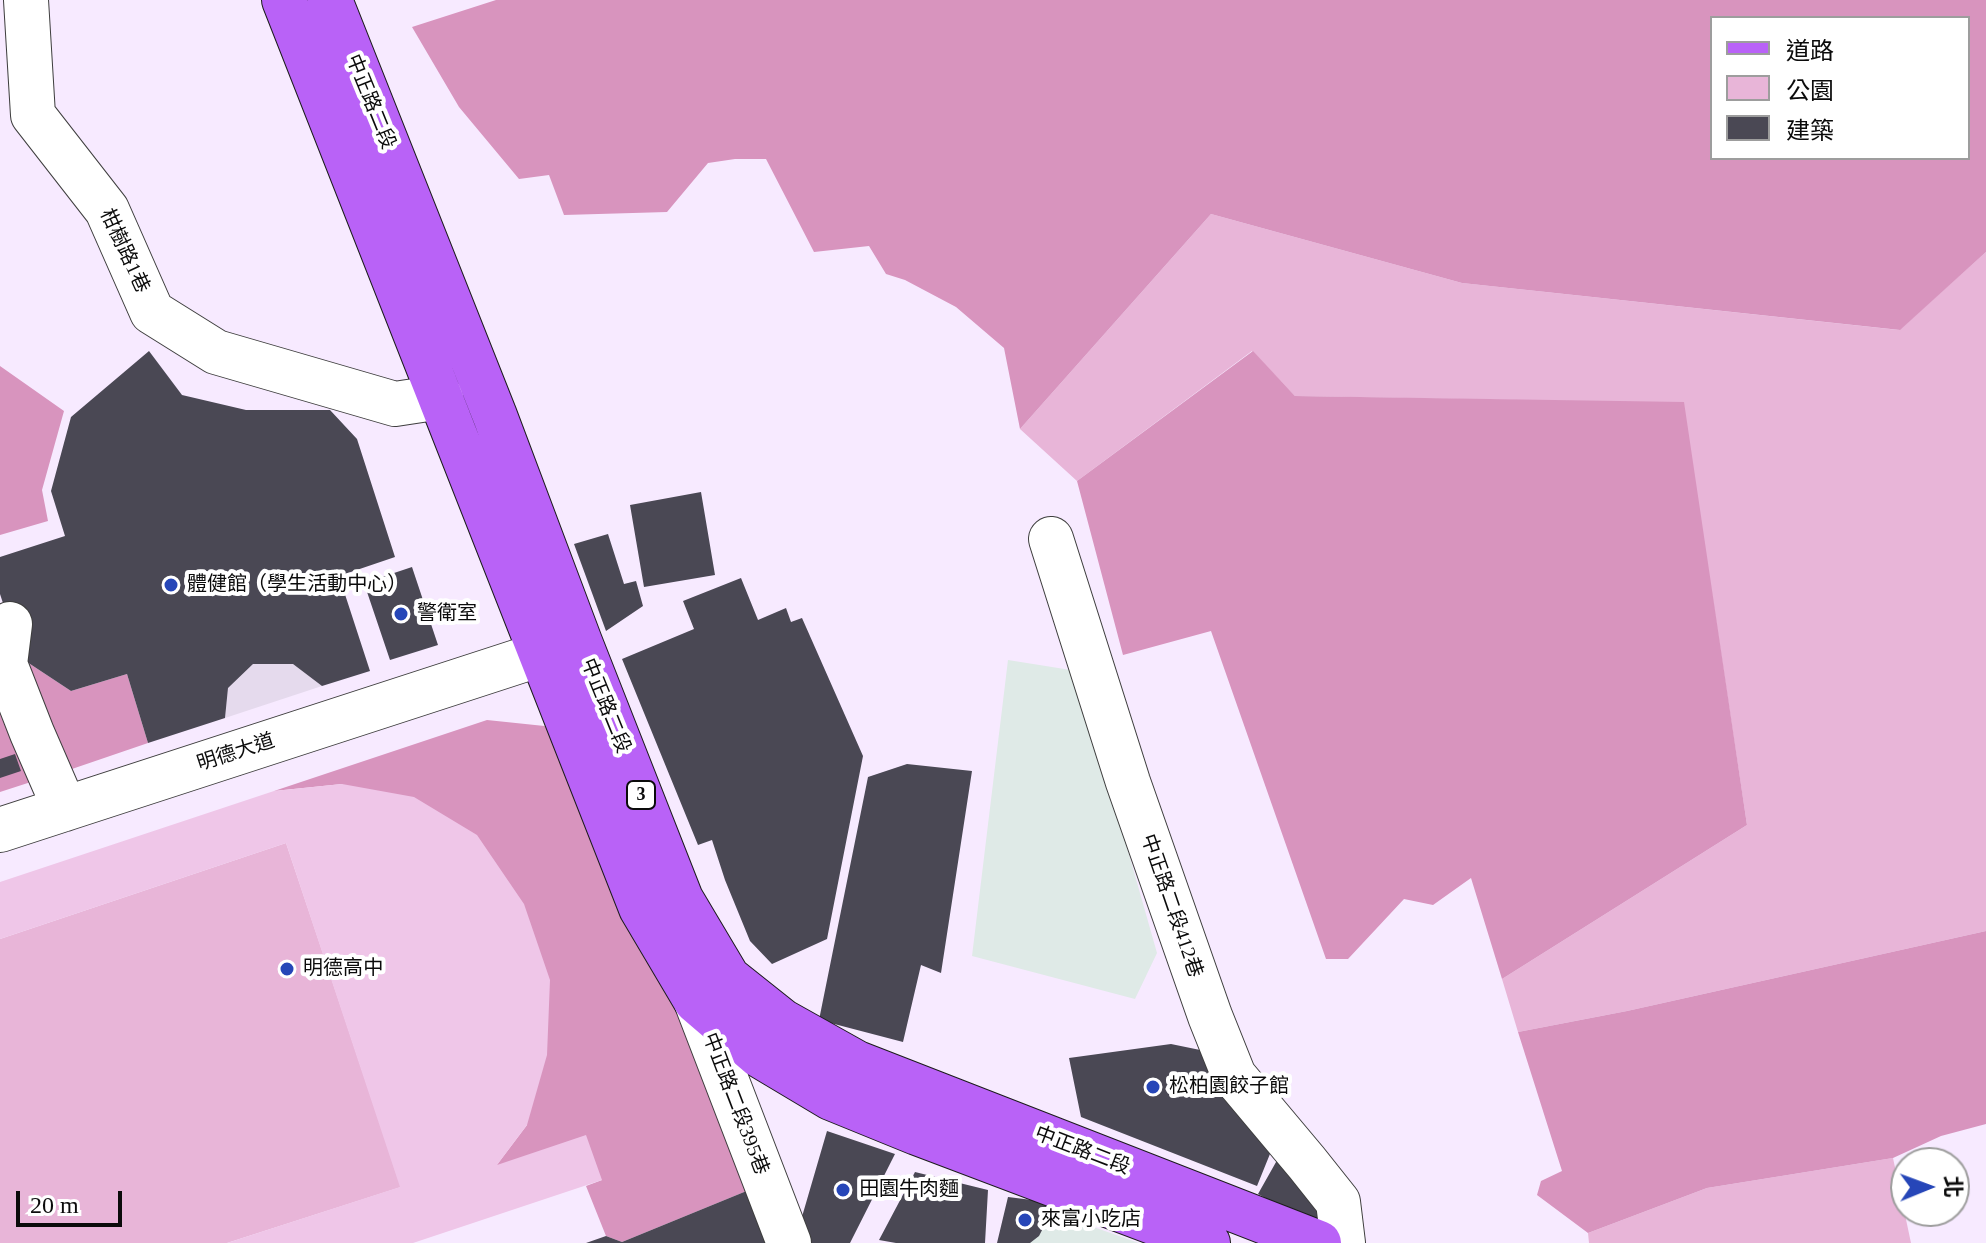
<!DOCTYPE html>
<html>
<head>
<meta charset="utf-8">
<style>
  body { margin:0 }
  #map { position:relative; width:1986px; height:1243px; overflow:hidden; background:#f7eaff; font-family:"Times New Roman","Noto Sans TC",serif }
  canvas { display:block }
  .legend { position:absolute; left:1710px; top:16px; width:260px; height:144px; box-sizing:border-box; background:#fff; border:2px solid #9d9d9d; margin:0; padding:10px 14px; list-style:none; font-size:24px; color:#0b0b0b }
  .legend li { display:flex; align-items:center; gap:16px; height:40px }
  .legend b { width:40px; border:2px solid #9d9d9d }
  .north { position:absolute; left:1890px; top:1147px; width:80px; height:80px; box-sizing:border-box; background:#fff; border:2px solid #9d9d9d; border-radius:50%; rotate:89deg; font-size:22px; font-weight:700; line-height:32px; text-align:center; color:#0b0b0b }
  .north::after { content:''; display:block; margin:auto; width:28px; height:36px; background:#2646b8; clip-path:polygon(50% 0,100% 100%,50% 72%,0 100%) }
  .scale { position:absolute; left:16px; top:1191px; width:106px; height:36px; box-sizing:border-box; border:4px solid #0b0b0b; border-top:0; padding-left:10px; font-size:24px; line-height:28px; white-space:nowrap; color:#0b0b0b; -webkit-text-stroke:6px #fff; paint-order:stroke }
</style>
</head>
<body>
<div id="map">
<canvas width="1986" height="1243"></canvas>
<ul class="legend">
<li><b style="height:10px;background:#b962f7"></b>道路</li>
<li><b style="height:22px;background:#e8b5d8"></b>公園</li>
<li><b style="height:22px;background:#4a4854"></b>建築</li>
</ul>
<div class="north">北</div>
<div class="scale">20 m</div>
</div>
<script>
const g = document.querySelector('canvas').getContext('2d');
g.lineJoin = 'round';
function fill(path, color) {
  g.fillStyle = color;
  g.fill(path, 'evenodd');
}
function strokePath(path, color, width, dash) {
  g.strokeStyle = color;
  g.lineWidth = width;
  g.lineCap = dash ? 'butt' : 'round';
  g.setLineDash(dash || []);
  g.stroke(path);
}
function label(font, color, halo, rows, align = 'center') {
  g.font = font + ' "Times New Roman","Noto Sans TC",serif';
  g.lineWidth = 8;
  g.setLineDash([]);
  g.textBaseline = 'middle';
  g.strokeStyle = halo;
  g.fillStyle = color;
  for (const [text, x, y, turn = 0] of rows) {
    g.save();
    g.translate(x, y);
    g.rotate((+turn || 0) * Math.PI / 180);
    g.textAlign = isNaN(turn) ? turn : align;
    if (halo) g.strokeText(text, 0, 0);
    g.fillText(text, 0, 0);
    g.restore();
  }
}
const industrial = new Path2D(`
  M1008,660L1077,671L1157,953L1135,999L972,956Z
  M1008,1197L1139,1243H1001Z`);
const green = new Path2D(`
  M1211,214L1462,283L1899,330L1986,252V931L1627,1011L1518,1032L1502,979L1747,825L1683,403L1295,396L1252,351L1077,481L1020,429Z
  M286,843L401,1187L227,1243H0V939Z
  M1893,1158L1911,1243H1589L1588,1233L1707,1188Z`);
const forest = new Path2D(`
  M496,0H1986V252L1900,330L1462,283L1211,214L1020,429L1004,348L956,307L905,280L886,274L869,246L814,252L766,159H735L708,163L667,212L564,215L549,175L519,179L459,107L412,27ZM1712,18H1968V158H1712Z
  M1253,351L1295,396L1684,402L1747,825L1502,979L1471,878L1433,905L1404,899L1348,959H1326L1211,631L1123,655L1077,481Z
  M0,366L64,411L42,490L48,521L0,535Z
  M21,658L71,691L127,674L148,743L69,770Z
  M0,694L34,781L0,792Z
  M487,720L554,727L680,1011L749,1190L622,1242L606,1236L586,1186L602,1180L496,1166L527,1125L342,784L274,791Z
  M1986,931V1124L1941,1136L1893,1158L1707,1188L1588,1233L1537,1195L1541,1181L1562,1171L1518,1032L1627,1011Z`);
const pitch = new Path2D(`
  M342,784L414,797L477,835L524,904L550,980L547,1055L527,1125L497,1165L586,1135L602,1180L413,1243H227L400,1187L286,843L0,939V882L274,791Z`);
const plaza = new Path2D(`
  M253,664H293L322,686L225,718L228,688Z`);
const building = new Path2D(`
  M149,351L182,395L246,410H330L357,439L395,557L339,576L370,671L322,686L293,664H253L228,688L225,718L148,743L127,674L71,691L21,658L0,594V557L65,536L51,491L71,417Z
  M701,492L715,575L644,587L630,505Z
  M608,534L624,584L636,581L643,606L606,631L574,544Z
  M412,567L438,645L390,660L364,583Z
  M741,578L758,620L786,608L791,622L802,618L863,756L827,939L772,964L750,941L725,880L712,840L698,845L622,659L694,629L683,601Z
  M15,754L21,771L0,778V759Z
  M907,764L972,771L941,973L921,965L903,1042L819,1020L868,777Z
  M1171,1044L1205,1051L1274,1144L1257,1186L1081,1117L1069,1058Z
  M827,1131L895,1154L850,1243H806L799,1227Z
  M1280,1155L1326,1207L1316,1225L1258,1194Z
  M915,1172L988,1190L985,1243H896L879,1240Z
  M749,1190L770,1243H586L606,1236L622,1242Z
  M1008,1197L1056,1203L1039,1236L1030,1243H997Z`);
const minor = new Path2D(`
  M26,0L33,115L107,210L152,312L216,352L395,404L441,397
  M1051,539L1128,782L1210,1016L1234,1076L1307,1163L1338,1202L1343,1243
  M10,624L5,664L32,733L65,809
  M0,830L578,642
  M706,994L696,1001L789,1243`);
const major = new Path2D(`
  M284,0L641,908L696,1001L759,1055L831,1098L917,1133L1208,1243
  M330,0L495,416L580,642L681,899L728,978L782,1021L857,1063L1319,1243`);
const markers = [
  [171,585,8,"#2646b8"],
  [401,614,8,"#2646b8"],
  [287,969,8,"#2646b8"],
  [1153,1087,8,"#2646b8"],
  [843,1190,8,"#2646b8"],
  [1025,1220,8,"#2646b8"]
];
const shields = [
  [641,795,28]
];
const shieldNames = [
  ["3",641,795]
];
const streetNames = [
  ["中正路二段",370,102,68],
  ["柑樹路1巷",124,251,65],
  ["中正路二段",605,706,68],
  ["明德大道",236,753,-18],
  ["中正路二段412巷",1171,906,71],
  ["中正路二段395巷",735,1104,69],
  ["中正路二段",1082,1151,21]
];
const poiNames = [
  ["體健館（學生活動中心）",187,585],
  ["警衛室",417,614],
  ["明德高中",303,969],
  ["松柏園餃子館",1169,1087],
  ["田園牛肉麵",859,1190],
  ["來富小吃店",1041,1220]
];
fill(industrial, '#dfeae7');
fill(green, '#e8b5d8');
fill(forest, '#d894be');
fill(pitch, '#efc6e8');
fill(plaza, '#e5daed');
fill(building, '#4a4854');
strokePath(minor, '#3e3e3e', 46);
strokePath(major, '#1c1c1c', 46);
strokePath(minor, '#fff', 44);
strokePath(major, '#b962f7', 44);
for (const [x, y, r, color] of markers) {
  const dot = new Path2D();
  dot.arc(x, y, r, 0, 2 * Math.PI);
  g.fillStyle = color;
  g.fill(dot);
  strokePath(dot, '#fff', 3);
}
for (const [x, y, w] of shields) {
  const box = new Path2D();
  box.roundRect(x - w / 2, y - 14, w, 28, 6);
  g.fillStyle = '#fff';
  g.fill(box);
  strokePath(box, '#0b0b0b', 2);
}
label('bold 18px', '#0b0b0b', null, shieldNames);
label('20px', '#0b0b0b', '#fff', streetNames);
label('20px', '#0b0b0b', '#fff', poiNames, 'left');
</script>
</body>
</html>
